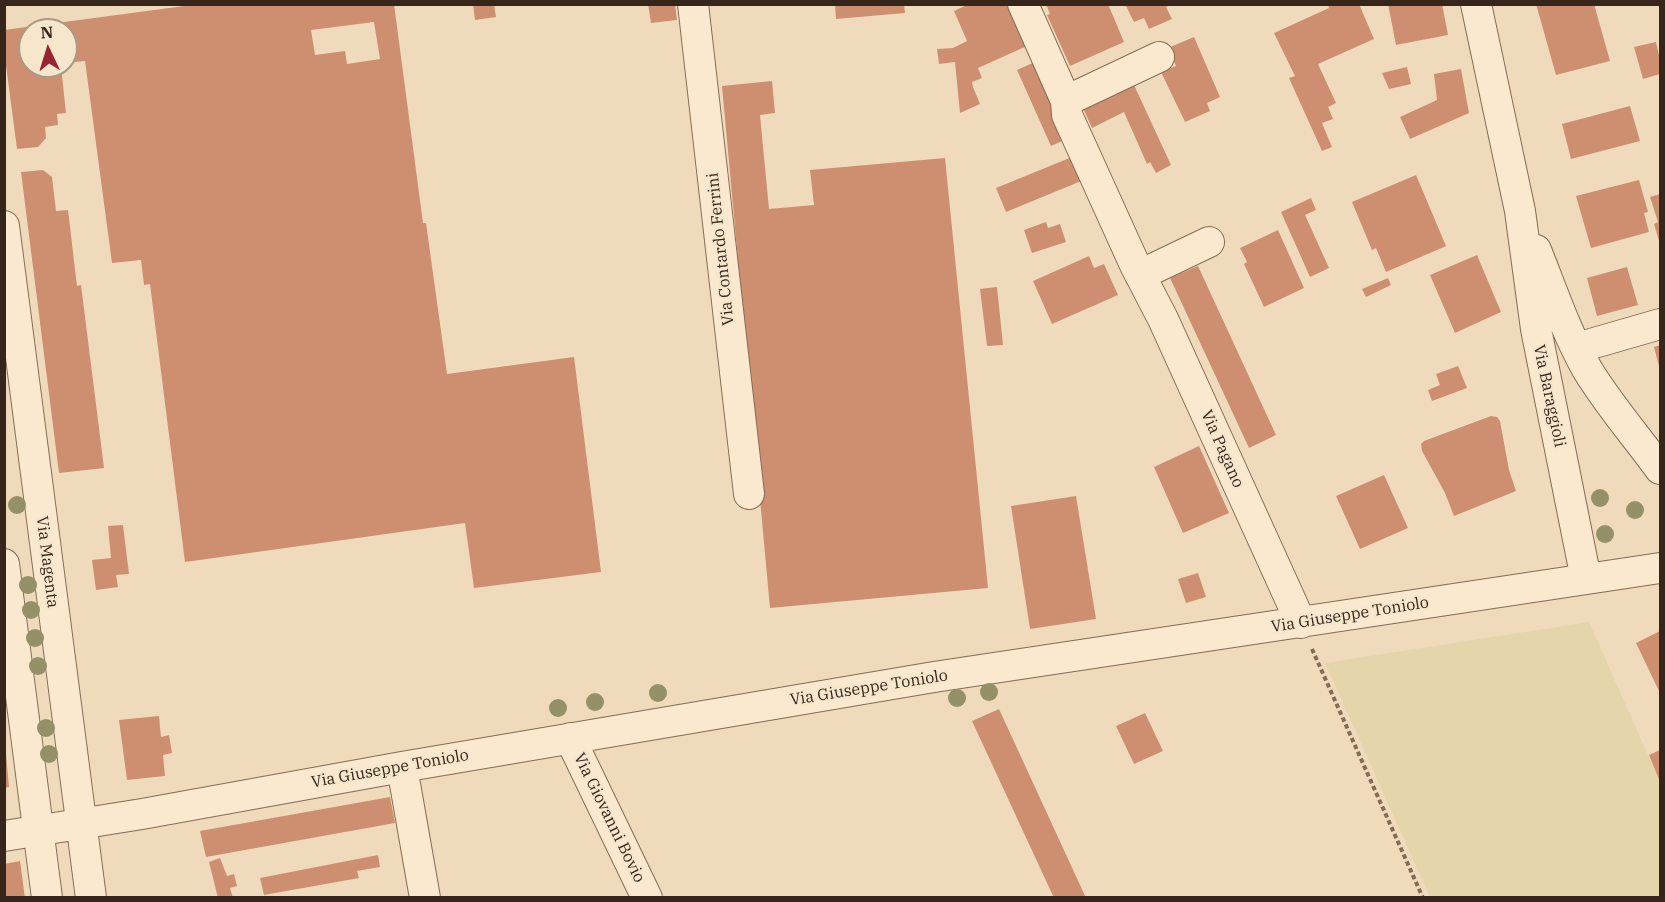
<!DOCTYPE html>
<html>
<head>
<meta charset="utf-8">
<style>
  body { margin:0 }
  #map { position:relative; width:1665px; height:902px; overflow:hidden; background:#efdbbc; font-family:"IBM Plex Serif",serif }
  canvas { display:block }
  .frame { position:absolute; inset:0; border:6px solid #35251b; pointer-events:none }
  .north { position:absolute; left:18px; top:18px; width:60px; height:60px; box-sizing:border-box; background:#f6e6cc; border:2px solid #a99985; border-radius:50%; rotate:356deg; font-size:16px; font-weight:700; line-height:24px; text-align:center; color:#35251b }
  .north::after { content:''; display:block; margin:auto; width:21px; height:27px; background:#972430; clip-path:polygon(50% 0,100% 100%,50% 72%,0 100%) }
</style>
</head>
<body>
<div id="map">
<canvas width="1665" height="902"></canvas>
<div class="frame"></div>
<div class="north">N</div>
</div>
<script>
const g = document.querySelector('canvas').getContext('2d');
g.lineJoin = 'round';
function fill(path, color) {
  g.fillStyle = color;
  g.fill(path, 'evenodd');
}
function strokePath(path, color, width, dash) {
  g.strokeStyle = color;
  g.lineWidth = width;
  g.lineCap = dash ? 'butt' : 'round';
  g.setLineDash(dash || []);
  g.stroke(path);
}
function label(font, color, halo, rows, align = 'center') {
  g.font = font + ' "IBM Plex Serif",serif';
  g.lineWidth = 4.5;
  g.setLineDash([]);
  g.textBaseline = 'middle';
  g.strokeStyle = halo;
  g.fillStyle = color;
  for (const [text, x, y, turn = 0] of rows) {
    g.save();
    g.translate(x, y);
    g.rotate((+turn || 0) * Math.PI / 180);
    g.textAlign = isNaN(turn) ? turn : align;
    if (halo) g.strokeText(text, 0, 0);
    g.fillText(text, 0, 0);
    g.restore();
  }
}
const farmland = new Path2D(`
  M1589,622L1660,782V897H1430L1325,663Z`);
const building = new Path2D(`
  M199,4H394L423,223H426L447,374L574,357L601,572L474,588L465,523L185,562L150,284L144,285L141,260L112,263L85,61L66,63V30H30V66H61L66,113L57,114L58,125L45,127L46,138L38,147L17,149L4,50V30ZM374,22L380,59L347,64L345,51L315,55L311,30Z
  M473,4H494L496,17L475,20Z
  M648,4H675L677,20L651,23Z
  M835,4H904L905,13L836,19Z
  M969,4H1008L1027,46L978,68L982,78L972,82L973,87L980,104L960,113L955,62L939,64L937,49L953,48L967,41L954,11Z
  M1046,4H1108L1124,42L1070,66L1047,15L1050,14Z
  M1125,4H1173L1166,7L1172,19L1149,29L1144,18L1134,22Z
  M1328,4H1359L1374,39L1318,64L1336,103L1328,107L1333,119L1322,123L1332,147L1322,151L1289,78L1295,76L1274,33L1329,8Z
  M1388,4H1442L1448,35L1396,45Z
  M1536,4H1594L1610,61L1556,75Z
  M1194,37L1220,97L1207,103L1210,111L1185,122L1161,72L1176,66L1168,48Z
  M1656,42L1660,60V74L1643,79L1634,47Z
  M1035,62L1069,138L1051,146L1017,70Z
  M1407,67L1411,84L1389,89L1382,73Z
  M1461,69L1469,113L1410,139L1400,117L1437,100L1434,74Z
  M772,81L775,113L760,115L769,209L814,205L810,170L945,158L988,588L770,608L722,86Z
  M1134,85L1171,165L1156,173L1150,162L1147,164L1124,112L1092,128L1083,108Z
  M1630,106L1640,141L1571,159L1562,124Z
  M1077,155L1086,179L1006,212L996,188Z
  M43,170L52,177L56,211L68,210L77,286L81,285L104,468L59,473L21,172Z
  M1416,175L1446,246L1386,272L1376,248L1372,250L1352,202Z
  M1639,180L1648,212L1644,213L1649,232L1591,248L1576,196Z
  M1660,194V244L1654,224L1658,222L1650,197Z
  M1311,198L1316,210L1305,215L1329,268L1310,277L1281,212Z
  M1046,222L1048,228L1060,224L1066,242L1032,253L1024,230Z
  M1278,230L1304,288L1264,307L1244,264L1247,262L1240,248Z
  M1477,255L1501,312L1455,333L1430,275Z
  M1089,256L1094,268L1104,264L1118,295L1052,324L1033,281Z
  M1198,266L1276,435L1249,448L1170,278Z
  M1627,267L1638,305L1597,316L1587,278Z
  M1388,278L1391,285L1366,297L1362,289Z
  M997,287L1003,345L987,346L980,289Z
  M1660,345V370L1654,347Z
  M1458,366L1467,388L1432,401L1428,390L1440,385L1436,374Z
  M1491,416L1497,417L1500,421L1509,470L1516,491L1454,516L1445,493L1422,451L1421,444L1424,441Z
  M1199,446L1229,513L1183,533L1154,467Z
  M1384,475L1408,528L1360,549L1336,496Z
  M1076,496L1096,619L1030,629L1011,506Z
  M123,525L129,574L116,575L118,587L96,590L92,560L111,558L108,526Z
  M1198,573L1206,597L1186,603L1178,579Z
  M1660,631V690L1659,691L1636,643Z
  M999,709L1086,898H1054L972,721Z
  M1145,713L1163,751L1134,764L1116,726Z
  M159,716L161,737L169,735L172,753L163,755L165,776L127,780L119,720Z
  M1660,750V782L1649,755Z
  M6,754L9,787L4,788V755Z
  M390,797L395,823L206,857L200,831Z
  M378,855L380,867L357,871L359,878L264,895L260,878Z
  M220,858L227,876L234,874L237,886L230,888L233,898H218L209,862Z
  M20,861L25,898H4V864Z`);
const path = new Path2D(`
  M1312,649L1423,898`);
const minor = new Path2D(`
  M693,4L749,494
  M1023,4L1066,101L1159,57
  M1476,4L1520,211L1536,329L1586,579
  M1066,101L1067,115L1135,265L1163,319L1301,623
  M4,226L91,898
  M1536,250C1552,290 1566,332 1587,369C1608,404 1636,436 1660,469
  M1140,275L1209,242
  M1577,348L1660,324
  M4,564L47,898
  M570,738L647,898
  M402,767L425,898
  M4,836L142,814L402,767L934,677L1660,568`);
const trees = [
  [1600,498],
  [17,505],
  [1635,510],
  [1605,534],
  [28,585],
  [31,610],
  [35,638],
  [38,666],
  [989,692],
  [658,693],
  [957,698],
  [595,702],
  [558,708],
  [46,728],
  [49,754]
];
const streetNames = [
  ["Via Contardo Ferrini",721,249,-96],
  ["Via Baraggioli",1549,396,78],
  ["Via Pagano",1222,449,66],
  ["Via Magenta",47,562,83],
  ["Via Giuseppe Toniolo",1350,615,-9],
  ["Via Giuseppe Toniolo",869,688,-9],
  ["Via Giuseppe Toniolo",390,769,-10],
  ["Via Giovanni Bovio",609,818,64]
];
fill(farmland, '#e4d5aa');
fill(building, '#ce8f71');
strokePath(minor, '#866b55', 32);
strokePath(path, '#866b55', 4, [4.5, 3]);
strokePath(minor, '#fae9cf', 30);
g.fillStyle = '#949067';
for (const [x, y] of trees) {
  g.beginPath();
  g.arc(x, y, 9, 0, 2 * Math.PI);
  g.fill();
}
label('16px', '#35251b', '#f6e6cc', streetNames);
</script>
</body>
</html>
